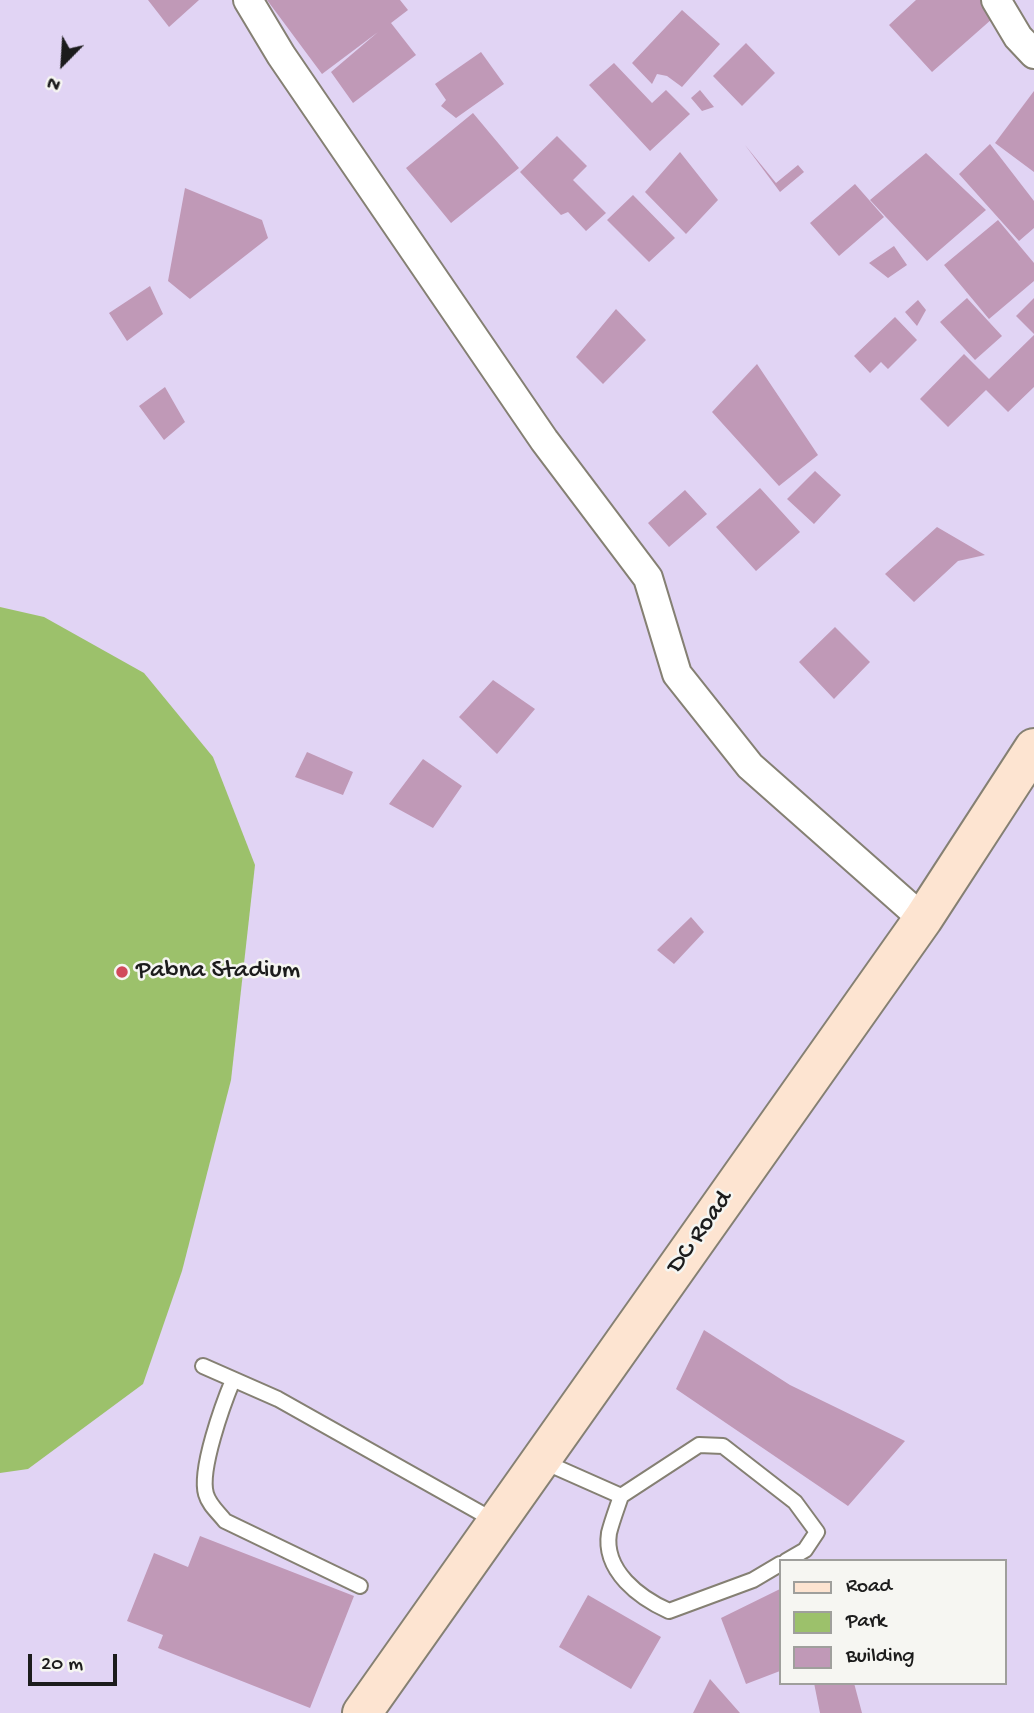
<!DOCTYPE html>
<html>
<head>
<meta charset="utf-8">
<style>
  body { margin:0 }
  #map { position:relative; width:1034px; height:1713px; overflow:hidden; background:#eee5ca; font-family:"Gochi Hand",sans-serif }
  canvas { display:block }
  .legend { position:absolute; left:779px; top:1559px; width:228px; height:126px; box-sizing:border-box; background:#f6f6f2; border:2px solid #9f9f9c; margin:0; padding:9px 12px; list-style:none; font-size:21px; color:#1c1c1c }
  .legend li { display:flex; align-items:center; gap:14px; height:35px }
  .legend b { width:35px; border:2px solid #9f9f9c }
  .north { position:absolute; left:28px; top:28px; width:70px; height:70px; -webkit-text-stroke:5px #f6f6f2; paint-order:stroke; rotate:204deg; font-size:19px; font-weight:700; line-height:28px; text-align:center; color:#1c1c1c }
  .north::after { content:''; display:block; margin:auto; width:24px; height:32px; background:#1c1c1c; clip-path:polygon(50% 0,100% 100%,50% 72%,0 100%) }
  .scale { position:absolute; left:28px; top:1654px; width:89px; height:32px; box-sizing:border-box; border:4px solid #1c1c1c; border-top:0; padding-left:9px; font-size:21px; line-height:24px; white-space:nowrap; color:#1c1c1c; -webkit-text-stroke:5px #f6f6f2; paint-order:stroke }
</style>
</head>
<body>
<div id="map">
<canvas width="1034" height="1713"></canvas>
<ul class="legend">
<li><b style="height:9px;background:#fde4d1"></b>Road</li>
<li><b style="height:19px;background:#9cc16b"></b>Park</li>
<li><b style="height:19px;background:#c099b7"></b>Building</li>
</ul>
<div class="north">N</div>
<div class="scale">20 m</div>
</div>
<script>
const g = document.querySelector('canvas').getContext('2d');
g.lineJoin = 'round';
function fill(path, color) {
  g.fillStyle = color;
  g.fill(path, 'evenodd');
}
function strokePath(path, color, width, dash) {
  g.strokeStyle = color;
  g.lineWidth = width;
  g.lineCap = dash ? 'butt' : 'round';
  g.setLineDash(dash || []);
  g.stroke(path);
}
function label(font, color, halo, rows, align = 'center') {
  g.font = font + ' "Gochi Hand",sans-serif';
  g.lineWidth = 5;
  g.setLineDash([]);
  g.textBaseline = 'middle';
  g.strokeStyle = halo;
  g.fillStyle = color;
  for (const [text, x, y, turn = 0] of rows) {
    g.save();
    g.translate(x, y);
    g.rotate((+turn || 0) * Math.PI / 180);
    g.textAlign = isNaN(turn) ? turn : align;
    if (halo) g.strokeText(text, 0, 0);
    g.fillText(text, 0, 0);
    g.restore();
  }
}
const built = new Path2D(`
  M0,0H1034V1713H0ZM780,1561H1004V1683H780Z`);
const green = new Path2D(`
  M0,607L44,617L144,673L213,757L255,865L231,1080L182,1271L143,1384L28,1469L0,1473Z`);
const building = new Path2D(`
  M148,0H199L169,27Z
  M267,0H400L408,10L391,23L416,55L353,103L331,72L378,32L322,74Z
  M916,0H991L1001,11L932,72L889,25Z
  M682,10L720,44L682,87L667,76L657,74L652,84L632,63Z
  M746,43L775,73L742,106L713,76Z
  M481,52L504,84L456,118L441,106L446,100L435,84Z
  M614,63L652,103L666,90L690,114L650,151L589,85Z
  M700,90L714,107L702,111L691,98Z
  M1034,91V172L995,143Z
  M473,113L519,168L451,223L406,168Z
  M557,136L587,166L573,180L606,213L586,231L568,212L561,215L520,172Z
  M990,144L1034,201V228L1019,241L959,174Z
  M745,145L776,183L798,165L804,172L780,192Z
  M680,152L718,200L686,234L645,192Z
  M926,153L986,210L927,261L870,200Z
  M855,184L884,217L839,256L810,223Z
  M185,188L262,220L268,238L190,299L168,281Z
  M633,195L675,238L649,262L607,220Z
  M998,220L1034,263V281L989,319L944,265Z
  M894,246L907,265L888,278L869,263Z
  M150,286L163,314L127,341L109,313Z
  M967,298L1002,336L975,360L940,322Z
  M1034,298V334L1016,316Z
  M918,300L926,310L917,326L905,312Z
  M616,309L646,340L603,384L576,357Z
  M895,317L917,340L888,369L881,362L870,373L854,356Z
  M1034,335V387L1008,412L986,390L948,427L920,399L964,354L989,379Z
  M757,364L818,455L779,486L712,412Z
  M165,387L185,422L164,440L139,406Z
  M815,471L841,495L814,524L787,499Z
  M760,488L800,532L756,571L716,527Z
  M685,490L707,514L669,547L648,523Z
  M937,527L985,555L958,561L914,602L885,574Z
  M835,627L870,662L834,699L799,662Z
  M493,680L535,709L497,754L459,717Z
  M307,752L353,772L343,795L295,777Z
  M423,759L462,786L433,828L389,804Z
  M691,917L704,932L674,964L657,950Z
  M704,1330L790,1385L905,1441L848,1506L676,1389Z
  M200,1536L354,1596L310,1708L158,1648L163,1635L127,1621L154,1553L188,1567Z
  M780,1589V1671L746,1684L721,1618Z
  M588,1595L661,1637L631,1689L559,1647Z
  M710,1679L740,1713H693Z
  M814,1683H854L862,1713H820Z`);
const lane = new Path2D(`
  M203,1366L278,1399L495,1521
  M233,1380C223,1404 199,1470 206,1494C209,1505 218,1512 225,1521L360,1586
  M542,1461L621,1496
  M780,1564L753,1580L669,1611C640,1598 603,1571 609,1533C612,1521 617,1508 621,1496L699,1445L723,1446L795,1502L817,1532L805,1550L786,1561`);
const street = new Path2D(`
  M248,0L281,55L544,440L648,578L677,674L750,766L923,919
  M996,0L1018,37L1034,54`);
const secondary = new Path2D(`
  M362,1713L923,919L1034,748`);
const markers = [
  [122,972,7,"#d1495b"]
];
const poiNames = [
  ["Pabna Stadium",136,972]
];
const streetNames = [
  ["DC Road",701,1233,-55]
];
fill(built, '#e1d4f4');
fill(green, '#9cc16b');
fill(building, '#c099b7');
strokePath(lane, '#858073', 18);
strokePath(street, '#858073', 32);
strokePath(secondary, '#858073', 42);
strokePath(lane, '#fff', 14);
strokePath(street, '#fff', 28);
strokePath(secondary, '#fde4d1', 38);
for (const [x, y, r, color] of markers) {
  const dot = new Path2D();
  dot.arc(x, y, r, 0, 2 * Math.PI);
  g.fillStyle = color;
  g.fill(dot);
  strokePath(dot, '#f6f6f2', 2.5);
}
label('26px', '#1c1c1c', '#f6f6f2', poiNames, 'left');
label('26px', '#1c1c1c', '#f6f6f2', streetNames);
</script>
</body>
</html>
